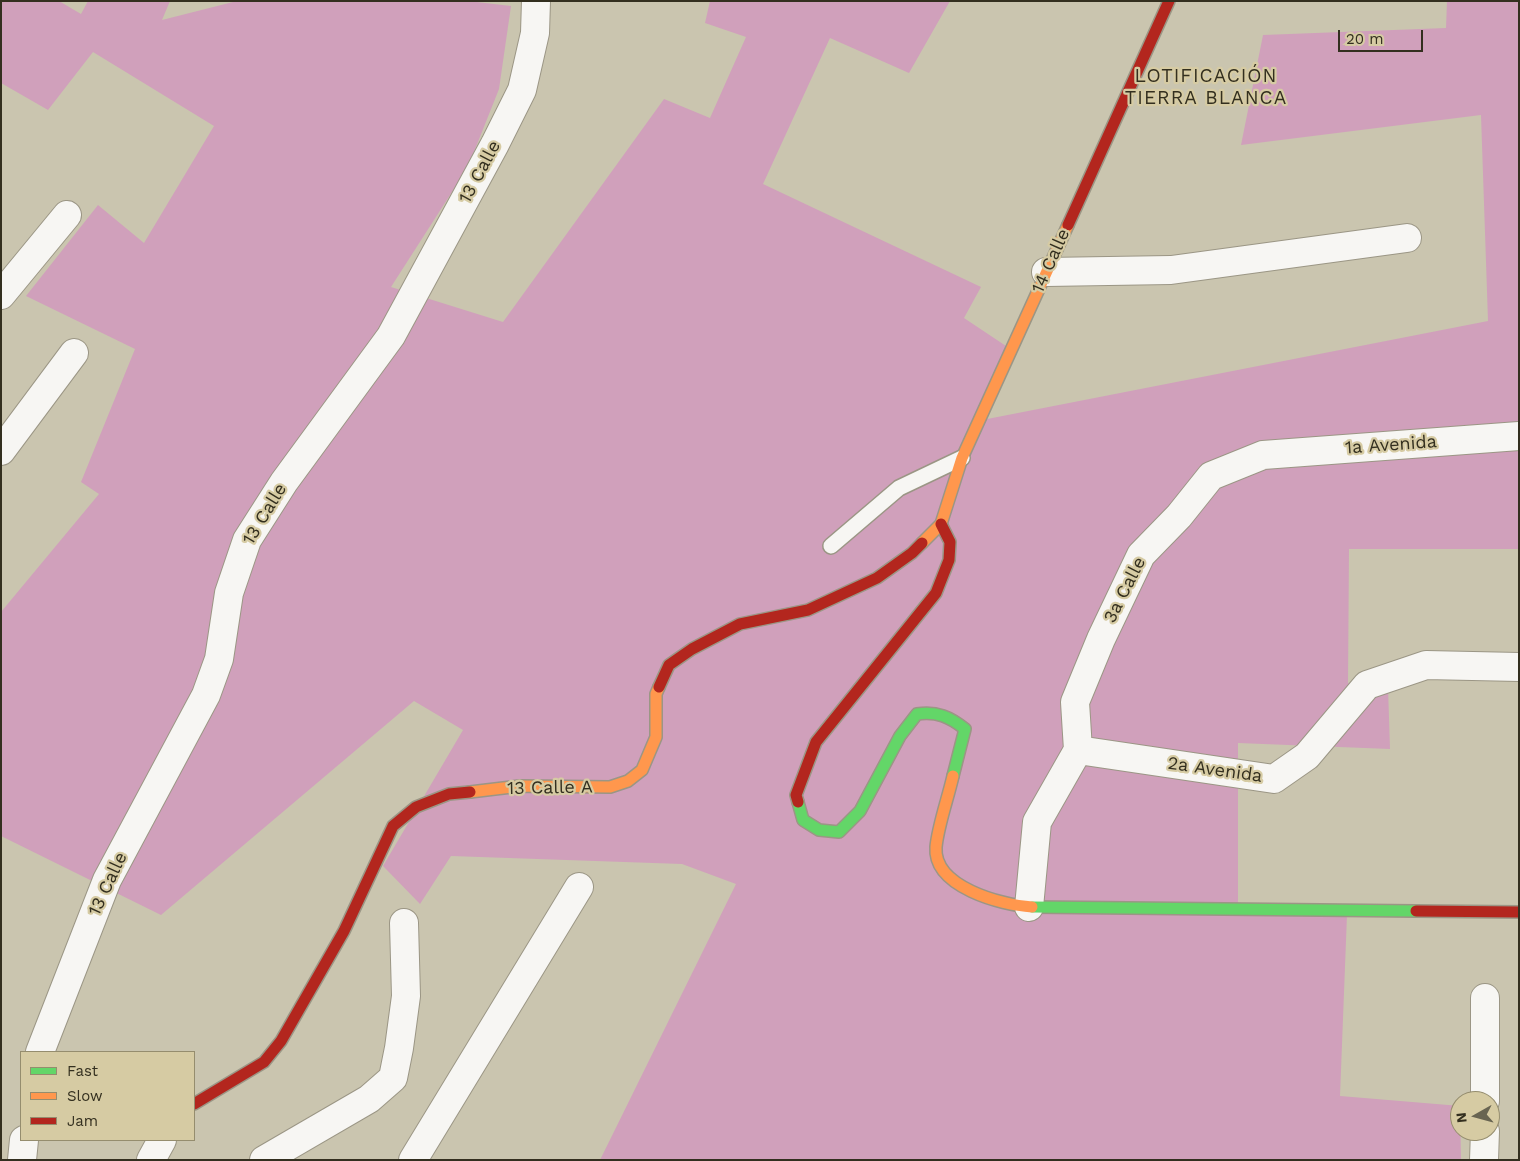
<!DOCTYPE html>
<html>
<head>
<meta charset="utf-8">
<style>
  body { margin:0 }
  #map { position:relative; width:1520px; height:1161px; overflow:hidden; background:#cac5af; font-family:"Work Sans",sans-serif }
  canvas { display:block }
  .frame { position:absolute; inset:0; border:2px solid #332f1f; pointer-events:none }
  .legend { position:absolute; left:20px; top:1051px; width:175px; height:90px; box-sizing:border-box; background:#d6cba3; border:1px solid #958d6e; margin:0; padding:6px 9px; list-style:none; font-size:15px; color:#332f1f }
  .legend li { display:flex; align-items:center; gap:10px; height:25px }
  .legend b { width:25px; border:1px solid #958d6e }
  .north { position:absolute; left:1450px; top:1091px; width:50px; height:50px; box-sizing:border-box; background:#d6cba3; border:1px solid #958d6e; border-radius:50%; rotate:263deg; font-size:14px; font-weight:700; line-height:20px; text-align:center; color:#332f1f }
  .north::after { content:''; display:block; margin:auto; width:18px; height:22px; background:#686451; clip-path:polygon(50% 0,100% 100%,50% 72%,0 100%) }
  .scale { position:absolute; left:1338px; top:30px; width:85px; height:22px; box-sizing:border-box; border:2px solid #332f1f; border-top:0; padding-left:6px; font-size:15px; line-height:18px; white-space:nowrap; color:#332f1f; -webkit-text-stroke:4px #d6cba3; paint-order:stroke }
</style>
</head>
<body>
<div id="map">
<canvas width="1520" height="1161"></canvas>
<div class="frame"></div>
<ul class="legend">
<li><b style="height:6px;background:#63d668"></b>Fast</li>
<li><b style="height:6px;background:#ff974d"></b>Slow</li>
<li><b style="height:6px;background:#b3261e"></b>Jam</li>
</ul>
<div class="north">N</div>
<div class="scale">20 m</div>
</div>
<script>
const g = document.querySelector('canvas').getContext('2d');
g.lineJoin = 'round';
function fill(path, color) {
  g.fillStyle = color;
  g.fill(path, 'evenodd');
}
function strokePath(path, color, width, dash) {
  g.strokeStyle = color;
  g.lineWidth = width;
  g.lineCap = dash ? 'butt' : 'round';
  g.setLineDash(dash || []);
  g.stroke(path);
}
function label(font, color, halo, rows, align = 'center') {
  g.font = font + ' "Work Sans",sans-serif';
  g.lineWidth = 4.5;
  g.setLineDash([]);
  g.textBaseline = 'middle';
  g.strokeStyle = halo;
  g.fillStyle = color;
  for (const [text, x, y, turn = 0] of rows) {
    g.save();
    g.translate(x, y);
    g.rotate((+turn || 0) * Math.PI / 180);
    g.textAlign = isNaN(turn) ? turn : align;
    if (halo) g.strokeText(text, 0, 0);
    g.fillText(text, 0, 0);
    g.restore();
  }
}
const green = new Path2D(`
  M1,1H59L81,14L88,1H170L162,20L237,1H468L511,6L499,89L468,167L391,287L503,322L664,99L710,118L746,37L705,23L710,1H950L909,73L830,38L763,184L981,287L964,318L1006,346L977,421L1488,321L1481,115L1241,145L1263,35L1446,28L1447,1H1519V549H1349L1348,683L1388,687L1390,749L1238,743V913L1347,915L1340,1096L1460,1106L1461,1160H600L736,884L682,864L451,856L420,904L383,866L463,730L414,701L161,915L1,836V612L99,494L81,482L135,349L26,296L98,205L144,243L214,126L93,52L48,110L1,83Z`);
const lane = new Path2D(`
  M831,546L899,488L962,458`);
const street = new Path2D(`
  M1046,272L1171,270L1407,238
  M1,295L67,215
  M1,451L74,353
  M1078,750L1075,702L1101,639L1141,555L1179,516L1211,476L1263,455L1519,436
  M1078,750L1274,779L1307,756L1367,685L1426,665L1519,667
  M1029,907L1037,822L1078,750
  M1485,998V1101
  M40,1052L107,880L206,695L219,659L229,593L247,540L284,482L391,336L495,144L522,90L535,33L536,1
  M22,1160L24,1140
  M151,1160L162,1140
  M264,1160L369,1099L393,1078L399,1048L406,996L404,923
  M413,1160L579,887
  M1484,1160L1485,1131`);
const fast = new Path2D(`
  M798,802L803,820L819,830L839,832L860,811L900,736L917,714C937,711 950,717 965,729L953,776
  M1032,907L1416,911`);
const slow = new Path2D(`
  M922,543L941,524L962,458L1068,225
  M953,776C948,798 938,826 936,847C933,887 1001,905 1032,907
  M470,792L520,786L610,787L628,781L642,770L656,737V694L659,687`);
const jam = new Path2D(`
  M1068,225L1169,1
  M659,687L669,665L692,649L740,624L808,610L877,578L912,553L922,543
  M798,802L796,795L816,742L936,593L949,560L950,542L941,524
  M1416,911L1519,912
  M194,1104L264,1062L281,1041L344,931L393,826L416,807L449,794L470,792`);
const streetNames = [
  ["13 Calle",480,172,-62],
  ["14 Calle",1051,261,-66],
  ["1a Avenida",1391,445,-4],
  ["13 Calle",265,514,-59],
  ["3a Calle",1125,590,-63],
  ["2a Avenida",1215,770,8],
  ["13 Calle A",550,788,-1],
  ["13 Calle",108,884,-65]
];
const neighbourhoodNames = [
  ["LOTIFICACIÓN",1206,76],
  ["TIERRA BLANCA",1206,98]
];
fill(green, '#d0a0bb');
strokePath(lane, '#9b9685', 18);
strokePath(street, '#9b9685', 30);
strokePath(fast, '#9b9685', 14);
strokePath(slow, '#9b9685', 14);
strokePath(jam, '#9b9685', 14);
strokePath(lane, '#f7f6f3', 15);
strokePath(street, '#f7f6f3', 28);
strokePath(fast, '#63d668', 11);
strokePath(slow, '#ff974d', 11);
strokePath(jam, '#b3261e', 11);
label('18px', '#332f1f', '#d6cba3', streetNames);
g.letterSpacing = '1px';
label('19px', '#332f1f', '#d6cba3', neighbourhoodNames);
g.letterSpacing = '0px';
</script>
</body>
</html>
